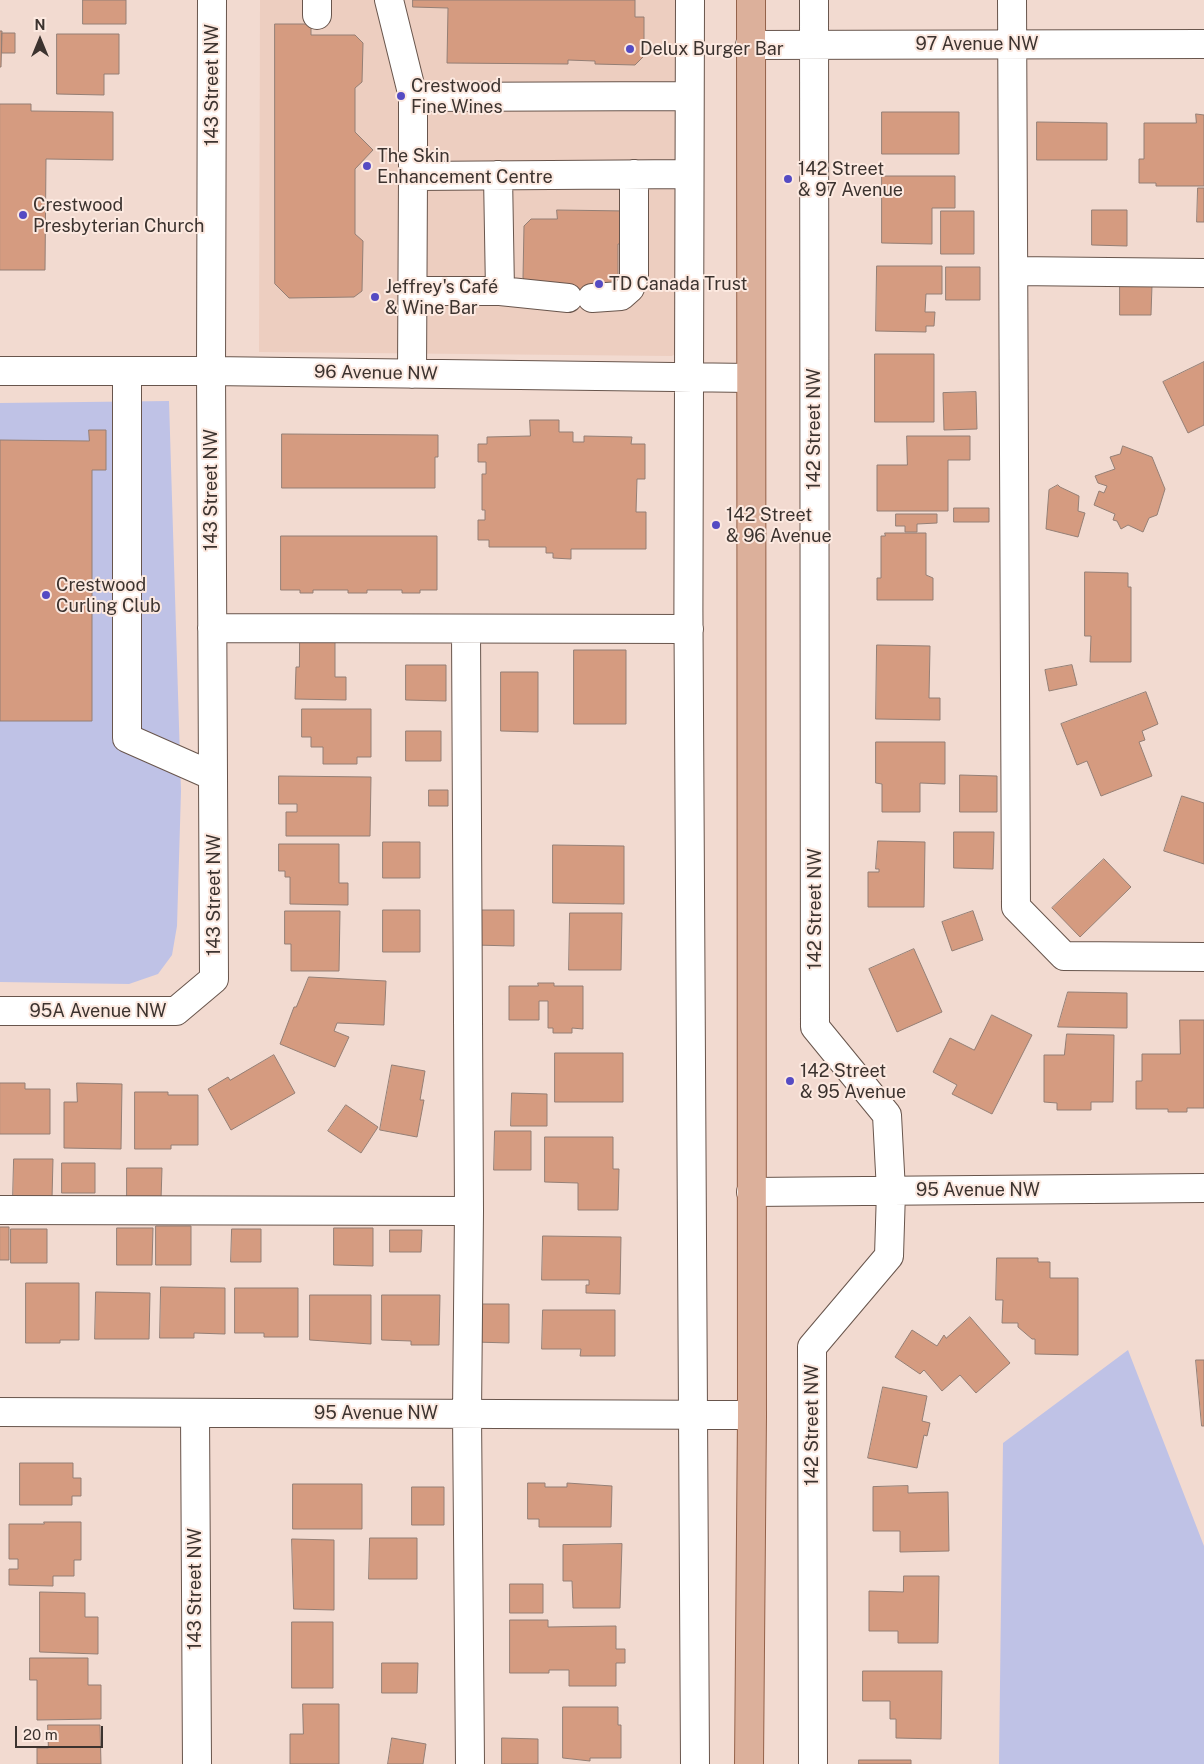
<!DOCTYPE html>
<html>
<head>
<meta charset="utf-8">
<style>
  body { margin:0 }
  #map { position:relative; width:1204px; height:1764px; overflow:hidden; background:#f2dad0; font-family:"Public Sans",sans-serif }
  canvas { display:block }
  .north { position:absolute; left:15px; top:15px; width:50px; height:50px; -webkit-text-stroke:4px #fce9e0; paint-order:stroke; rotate:0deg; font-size:14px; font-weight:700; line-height:20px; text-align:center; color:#3c332f }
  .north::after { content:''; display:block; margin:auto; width:18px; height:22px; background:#3c332f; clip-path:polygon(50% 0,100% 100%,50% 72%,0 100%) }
  .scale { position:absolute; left:15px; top:1726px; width:88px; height:22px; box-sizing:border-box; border:2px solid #3c332f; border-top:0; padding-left:6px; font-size:15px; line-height:18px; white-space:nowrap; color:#3c332f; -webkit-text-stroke:4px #fce9e0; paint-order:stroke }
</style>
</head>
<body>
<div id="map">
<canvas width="1204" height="1764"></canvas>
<div class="north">N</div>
<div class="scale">20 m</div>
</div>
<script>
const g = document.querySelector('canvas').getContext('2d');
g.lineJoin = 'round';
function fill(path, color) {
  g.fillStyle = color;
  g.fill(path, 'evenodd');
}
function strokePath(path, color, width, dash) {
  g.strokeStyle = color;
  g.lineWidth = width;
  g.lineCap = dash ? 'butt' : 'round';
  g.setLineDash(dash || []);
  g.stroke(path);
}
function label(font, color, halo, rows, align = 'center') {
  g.font = font + ' "Public Sans",sans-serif';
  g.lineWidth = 4;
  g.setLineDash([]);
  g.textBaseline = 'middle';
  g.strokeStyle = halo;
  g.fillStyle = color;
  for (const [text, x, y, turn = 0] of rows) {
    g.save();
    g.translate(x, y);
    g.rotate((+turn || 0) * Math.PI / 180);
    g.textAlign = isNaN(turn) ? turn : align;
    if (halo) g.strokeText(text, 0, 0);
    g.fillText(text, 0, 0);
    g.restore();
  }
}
const built = new Path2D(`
  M260,0H695L702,339L672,356L259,352Z`);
const green = new Path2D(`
  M169,401L181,791L177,926L172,955L158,974L129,984L0,982V403Z
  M1128,1350L1204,1546V1764H999L1003,1443Z`);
const building = new Path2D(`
  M83,0H126V24H83Z
  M413,0H635V17H644V56L635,65L595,64V61L568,60V64L447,63L448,8L413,7Z
  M275,24H311V35H355L363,43L362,82L355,88V132L373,150L355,169V234L363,241L362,291L354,297L289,298L275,284Z
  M0,31H2L1,67H0Z
  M2,33H15V53H2Z
  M57,34H119V74H104V95L57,94Z
  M0,104H31V111L113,112V160L46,159L45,270H0Z
  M882,112H959V154H882Z
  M1196,114L1204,115V186H1156V183H1139V159H1144V123H1196Z
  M1037,122L1107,123V160H1037Z
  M882,176H955V208H932V244L882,243Z
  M1198,188H1204V222H1197Z
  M557,210L626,211V244H618V277L592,306H568L531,286L523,278L524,226L531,219H557Z
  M1092,210H1127V246L1092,245Z
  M941,211H974V254H941Z
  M877,266H942V294H926L925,312H935L934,326H926V332L876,331Z
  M946,267H980V300H946Z
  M1120,284L1152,285L1151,315H1120Z
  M875,354H934V422H875Z
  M1204,362V425L1188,433L1163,382Z
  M976,392L977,429L944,430L943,393Z
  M530,420H559V432H573V442H584V436L632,437L631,444H645V479H637L636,512H646V549H571V559L553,558V553H546V547H489V540H478V520H485V510H482V474H486V462H478V444H487V437L530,436Z
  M89,430H106V470H92V721H0V440L89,441Z
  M282,434L438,435V457H435V488H282Z
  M907,436H970V460H948V511H877V465H907Z
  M1123,446L1152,457L1165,489L1157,515L1149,518L1143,532L1128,525L1121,529L1117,521L1113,520L1115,514L1094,505L1099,491L1104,493L1107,486L1098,483L1095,476L1115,469L1110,457L1120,454Z
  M1058,485L1060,487L1079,496L1078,511L1085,513L1078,537L1046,529L1049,490Z
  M954,508H989V522H954Z
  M896,514H937V523L917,524V532H905V526H896Z
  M885,533H926V575L933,578V600H877V578H881V536H885Z
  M281,536H437V590H420V593H402V590H367V593H348V590H313V593H300V590H281Z
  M1085,572L1128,573V587H1131V662H1090L1091,636H1085Z
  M300,641H335V677H346V700L295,699L296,667H299Z
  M877,645L930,646L929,698H940V720L876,719Z
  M574,650H626V724H574Z
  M406,665H446V701L406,700Z
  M1072,665L1077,685L1049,691L1045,670Z
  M501,672H538V732L501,731Z
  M1146,692L1158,724L1142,731L1145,740L1139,742L1152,776L1101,796L1087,761L1077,765L1061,724Z
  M302,709H371V757H357V764H323V747H311V737H302Z
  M406,731H441V761H406Z
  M876,742H945V784L920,783V812H882V784L876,783Z
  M960,775L997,776V812H960Z
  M279,776L371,777L370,836H286V812H297V804H279Z
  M429,790H448V806H429Z
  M1182,796L1204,803V864L1164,851Z
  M954,832H994L993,869L954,868Z
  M878,841L925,842L924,907H868V872H879V869H876Z
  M383,842H420V878H383Z
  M279,844H339V883H348V905L290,904V877H285V871H279Z
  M553,845L624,846V904L553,903Z
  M1104,859L1131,887L1080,937L1052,908Z
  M383,910H420V952H383Z
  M475,910H514V946L474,945Z
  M285,911H340L339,971H291V944H285Z
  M973,911L983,940L952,951L942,922Z
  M570,913H622L621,970H569Z
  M914,949L942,1012L897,1032L869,969Z
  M309,977L386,981L384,1025L337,1023L334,1031L349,1037L335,1067L280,1044L294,1007H296Z
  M538,983H554V986H583V1029L572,1028V1033H553V1028H548V1001H539V1020H509V986H538Z
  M1068,992L1127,993V1028L1058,1027Z
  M992,1015L1032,1035L992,1114L952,1094L957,1085L933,1072L950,1038L974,1050Z
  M1180,1020H1204V1108H1187V1112H1168V1109H1136V1081H1142V1054H1180Z
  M1067,1034L1114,1035L1113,1102H1091V1110H1057V1103L1044,1102V1055H1064Z
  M555,1053H623V1102H555Z
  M274,1055L295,1093L231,1130L208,1089L228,1077L230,1080Z
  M392,1065L425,1071L420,1100H424L417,1137L380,1130Z
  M0,1083H25V1089H50V1134H0Z
  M77,1083L122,1084L121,1149L64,1148V1102H77Z
  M135,1092H168V1095H198V1145H171V1149H135Z
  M512,1093L547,1094V1126H511Z
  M346,1105L378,1127L361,1153L328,1131Z
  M495,1131H531V1170H494Z
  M545,1137H613V1169H619L618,1210H578V1183L545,1182Z
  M14,1159H53L52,1199H13Z
  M62,1163H95V1193H62Z
  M127,1168H162L161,1200L127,1199Z
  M156,1226H191V1265H156Z
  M0,1227H9V1260H0Z
  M117,1228H153L152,1265H117Z
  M334,1228H373V1266L334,1265Z
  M11,1229H47V1263H11Z
  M232,1229H261V1262H231Z
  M390,1230H422L421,1252H390Z
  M543,1236L621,1237L620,1294L586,1293V1285H589V1280H542Z
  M997,1258H1038V1262H1050V1278H1078V1355L1035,1354V1339H1032L1018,1327V1323H1002L1003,1300H996Z
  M26,1283H79V1340H60V1343H26Z
  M161,1287L225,1288V1334L194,1333V1338H160Z
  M235,1288H298V1337H264V1333H235Z
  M96,1292L150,1293L149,1339H95Z
  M310,1295H371V1344L310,1340Z
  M382,1295H440L439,1345H411V1341L382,1340Z
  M475,1304H509V1343L475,1342Z
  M543,1310H615V1356H580L581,1349H542Z
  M970,1317L1010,1363L976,1393L960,1375L942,1391L924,1370L920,1374L895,1357L912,1330L937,1346L944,1335L946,1338Z
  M1196,1360H1204V1426H1202Z
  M883,1387L927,1396L922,1421L930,1423L927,1436L924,1435L917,1468L868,1458Z
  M20,1463H73V1478H81V1496H72V1505H20Z
  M528,1483H545V1487H567V1483L612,1486L611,1527H539V1519H528Z
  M293,1484H362V1529H293Z
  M908,1486V1493L948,1492L949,1551L900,1552V1531H873V1487Z
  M412,1487H444V1525H412Z
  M44,1522H81V1560H74V1576H53V1586L9,1585V1569H18V1559H9V1524H44Z
  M370,1538H417V1579H369Z
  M292,1539L334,1540V1610L294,1609Z
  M622,1544L620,1608H573L572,1581H563V1545Z
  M904,1576H939L938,1643H898V1631H869V1591L903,1592Z
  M510,1584H543V1613H510Z
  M40,1592L85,1593V1617H98V1654L40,1652Z
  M510,1620H548V1627L616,1626V1649H625V1663H616V1686H569V1670H549V1673H510Z
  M292,1622H333V1688H292Z
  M30,1658H88V1685H101V1719L37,1720V1680H30Z
  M382,1663H418L417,1693H382Z
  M863,1671H942L941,1739L896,1738V1719H890V1701H863Z
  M303,1704H339V1764H290V1734H303Z
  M563,1707H618V1725H621V1758H590V1761L563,1758Z
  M48,1725H100L101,1764H37V1748H48Z
  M392,1738L426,1744L423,1764H388Z
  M502,1738L538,1739V1764H502Z
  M859,1760H911V1764H859Z`);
const minor = new Path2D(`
  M317,0V15
  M389,0L413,97V176
  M690,0C687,588 688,1176 695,1764
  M1012,0L1016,907L1064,956L1204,957
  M750,45L1204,44
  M413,97L689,96
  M1014,271L1204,273
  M413,291H500L498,175
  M500,291L568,298
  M592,298L621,296L630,288L634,276V174
  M0,371H211L751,378
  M127,371V738L213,776
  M412,374L413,176L689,174
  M212,628L689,629
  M0,1011H176L214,979L211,371L212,0
  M751,1192L1204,1188
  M0,1210L469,1211L466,630
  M469,1211L467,1413L470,1764
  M0,1412L752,1415
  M195,1413L197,1764
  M813,1764L812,1347L889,1256L891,1191L887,1115L815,1027L814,0`);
const major = new Path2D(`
  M749,1764L752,1415L751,0`);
const markers = [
  [630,49,5,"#554bc3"],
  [401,96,5,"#554bc3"],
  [367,166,5,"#554bc3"],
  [788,179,5,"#554bc3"],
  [23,215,5,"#554bc3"],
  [599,284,5,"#554bc3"],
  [375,297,5,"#554bc3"],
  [716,525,5,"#554bc3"],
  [46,595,5,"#554bc3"],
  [790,1081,5,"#554bc3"]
];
const streetNames = [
  ["97 Avenue NW",977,44],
  ["143 Street NW",212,85,-90],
  ["96 Avenue NW",376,373,1],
  ["142 Street NW",814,429,-90],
  ["143 Street NW",211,490,-90],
  ["143 Street NW",214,895,-90],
  ["142 Street NW",815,909,-90],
  ["95A Avenue NW",98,1011],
  ["95 Avenue NW",978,1190],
  ["95 Avenue NW",376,1413],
  ["142 Street NW",812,1425,-90],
  ["143 Street NW",195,1589,-90]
];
const poiNames = [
  ["Delux Burger Bar",640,49],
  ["Crestwood",411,86],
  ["Fine Wines",411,107],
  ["The Skin",377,156],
  ["Enhancement Centre",377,177],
  ["142 Street",798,169],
  ["& 97 Avenue",798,190],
  ["Crestwood",33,205],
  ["Presbyterian Church",33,226],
  ["TD Canada Trust",609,284],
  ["Jeffrey's Café",385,287],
  ["& Wine Bar",385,308],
  ["142 Street",726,515],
  ["& 96 Avenue",726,536],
  ["Crestwood",56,585],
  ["Curling Club",56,606],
  ["142 Street",800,1071],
  ["& 95 Avenue",800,1092]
];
fill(built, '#edcec0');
fill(green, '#bfc2e6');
fill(building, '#d59b80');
strokePath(building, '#947f75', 1);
strokePath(minor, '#68554c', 30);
strokePath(major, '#94624a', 30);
strokePath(minor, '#fff', 28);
strokePath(major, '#dcb09b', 28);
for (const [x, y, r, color] of markers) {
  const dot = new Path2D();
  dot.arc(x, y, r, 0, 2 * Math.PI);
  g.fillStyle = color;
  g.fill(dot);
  strokePath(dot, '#fce9e0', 2);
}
label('18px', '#3c332f', '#fce9e0', streetNames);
label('18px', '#3c332f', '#fce9e0', poiNames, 'left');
</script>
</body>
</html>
